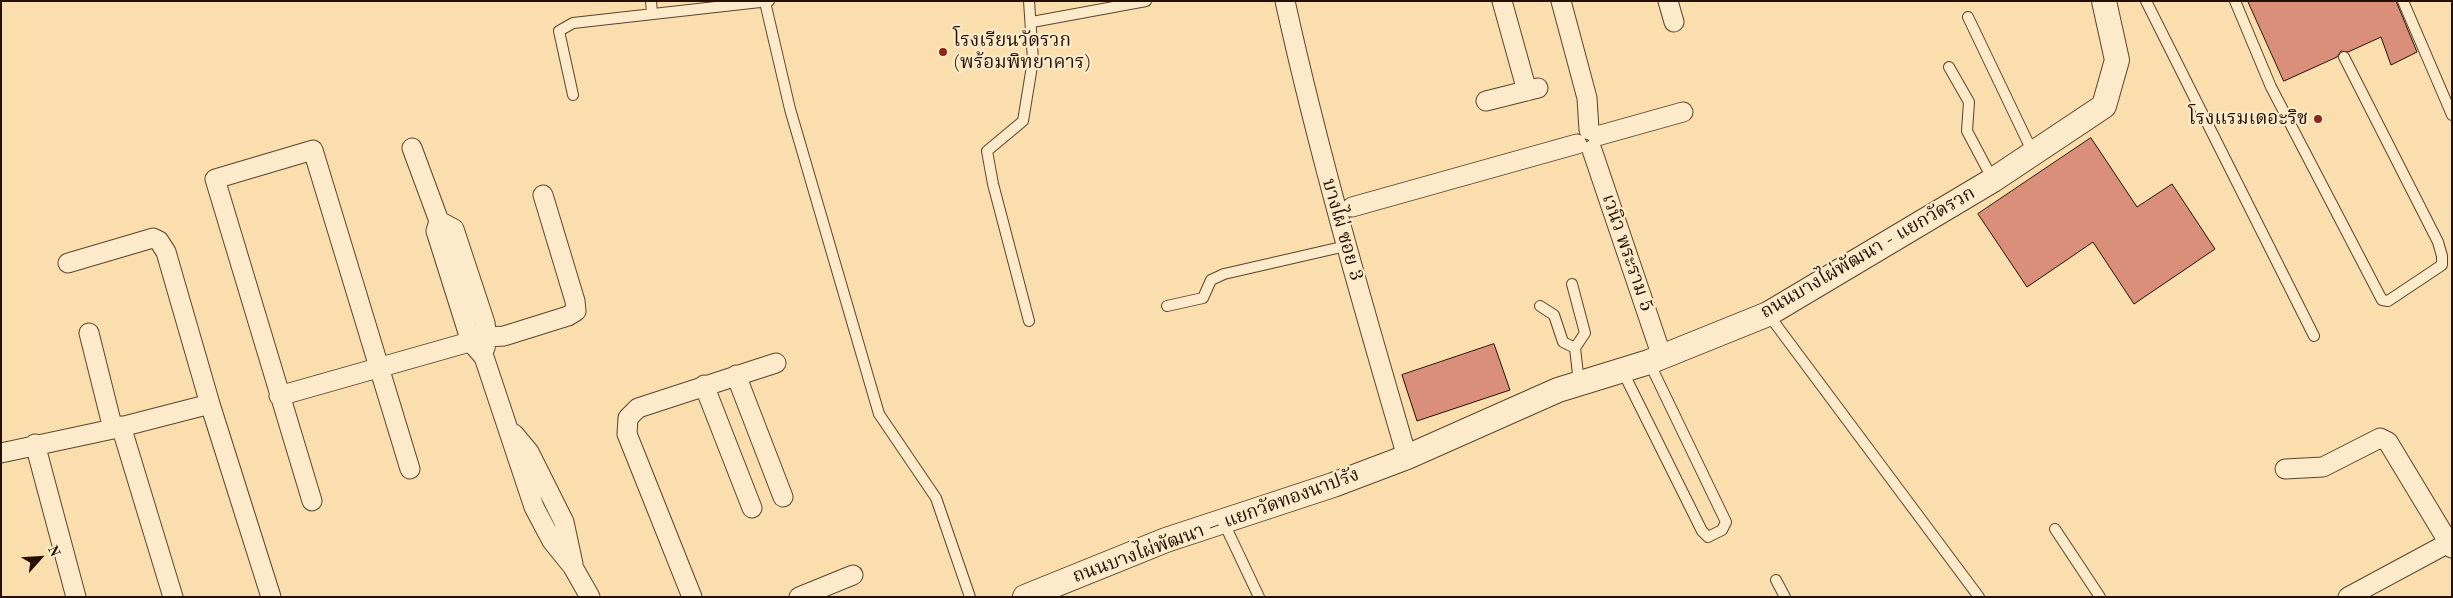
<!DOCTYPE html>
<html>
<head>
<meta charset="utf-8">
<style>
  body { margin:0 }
  #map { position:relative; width:2453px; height:598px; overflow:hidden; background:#fadeae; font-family:"Old Standard TT",serif }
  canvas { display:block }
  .frame { position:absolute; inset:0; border:2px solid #251002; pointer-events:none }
  .north { position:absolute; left:15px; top:533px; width:50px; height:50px; -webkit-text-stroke:4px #fceaca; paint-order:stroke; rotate:64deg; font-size:14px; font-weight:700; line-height:20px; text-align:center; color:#251002 }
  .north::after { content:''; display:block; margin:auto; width:18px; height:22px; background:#251002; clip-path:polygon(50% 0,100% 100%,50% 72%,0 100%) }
</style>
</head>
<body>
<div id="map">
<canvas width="2453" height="598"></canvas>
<div class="frame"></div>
<div class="north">N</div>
</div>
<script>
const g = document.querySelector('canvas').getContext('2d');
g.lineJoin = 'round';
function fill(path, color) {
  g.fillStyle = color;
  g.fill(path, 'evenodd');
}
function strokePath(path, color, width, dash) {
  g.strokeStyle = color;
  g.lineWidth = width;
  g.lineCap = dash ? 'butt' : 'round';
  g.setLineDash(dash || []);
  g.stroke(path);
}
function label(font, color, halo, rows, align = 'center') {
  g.font = font + ' "Old Standard TT","Noto Serif Thai",serif';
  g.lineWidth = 4.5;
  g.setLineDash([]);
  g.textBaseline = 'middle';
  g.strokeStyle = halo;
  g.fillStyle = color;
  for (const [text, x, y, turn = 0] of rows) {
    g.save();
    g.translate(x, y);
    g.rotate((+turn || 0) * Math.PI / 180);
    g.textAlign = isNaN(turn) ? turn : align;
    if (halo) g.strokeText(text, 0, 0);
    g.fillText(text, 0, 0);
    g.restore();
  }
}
const building = new Path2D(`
  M2248,1H2396L2417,52L2391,65L2381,37L2348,52L2341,51L2337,57L2284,81Z
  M2091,138L2137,207L2172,184L2215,249L2134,304L2093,242L2027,287L1978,214Z
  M1494,344L1510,390L1417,421L1402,375Z`);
const service = new Path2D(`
  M651,1L652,14
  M2146,1L2314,336
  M2235,1L2271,87L2382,300L2388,301L2442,265V256L2438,242L2344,57
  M2403,1L2452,115
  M765,2L790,109L879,414L936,498L970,597
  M1968,17L2033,153
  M1032,22L1146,1
  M1949,67L1969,102L1967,131L1993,180
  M573,95L559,31L573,23L769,1
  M1572,284L1585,333L1575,348L1579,383
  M1167,306L1203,298L1211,280L1224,274L1346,246
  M1540,306L1554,315L1563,342L1575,348
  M1768,314L1979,597
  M1029,321L993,184L987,151L1023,121L1033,60L1029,1
  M1622,370L1702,531L1708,537L1722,530L1726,522L1649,362
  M1223,521L1259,597
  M2055,529L2100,597
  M1776,580L1785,597`);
const minor = new Path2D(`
  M1285,1C1319,155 1363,306 1407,457
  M1502,1L1527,91
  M1561,1L1587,98L1589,130
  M1668,1L1674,22
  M1486,101L1538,88
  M1597,136L1683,112
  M412,148L439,221L436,231L471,342L484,357L534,507L552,541L573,567L590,597
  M1592,150L1662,357
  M1352,207L1577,144
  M439,221L454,229L485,323L487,337L485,348
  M68,263L153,238L159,241L166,252L210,404L271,597
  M89,333L113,429
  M736,375L783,497
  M704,385L752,508
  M279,396L487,337L504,336L568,316L576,311L575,301L543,195
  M121,426L173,597
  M514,434L529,452L564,522L573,564
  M35,444L76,597
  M1,453L113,429L210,404
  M2285,469L2323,467L2380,438L2388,442L2452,548
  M312,501L215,179L313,150L410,469
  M692,597L627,434L628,418L638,408L776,363
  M799,597L853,575
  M2348,597L2452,541`);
const tertiary = new Path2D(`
  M1025,597L1166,540L1333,485L1407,457L1558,390L1649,362L1768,314L1993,180L2104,106L2117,60L2104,1`);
const markers = [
  [943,52,5,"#8f2418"],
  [2318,119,5,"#8f2418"]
];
const poiNames = [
  ["โรงเรียนวัดรวก",953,41],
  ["(พร้อมพิทยาคาร)",953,63],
  ["โรงแรมเดอะริช",2308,119,"right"]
];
const streetNames = [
  ["บางไผ่ ซอย 3",1342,230,74],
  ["เวนิว พระราม 5",1627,253,71],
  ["ถนนบางไผ่พัฒนา - แยกวัดรวก",1868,253,-30],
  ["ถนนบางไผ่พัฒนา – แยกวัดทองนาปรัง",1216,526,-20]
];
fill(building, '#da8f7b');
strokePath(building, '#251002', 1);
strokePath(service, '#5a442d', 12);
strokePath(minor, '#5a442d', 21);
strokePath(tertiary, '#5a442d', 26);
strokePath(service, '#fceaca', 10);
strokePath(minor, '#fceaca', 19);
strokePath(tertiary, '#fceaca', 24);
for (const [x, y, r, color] of markers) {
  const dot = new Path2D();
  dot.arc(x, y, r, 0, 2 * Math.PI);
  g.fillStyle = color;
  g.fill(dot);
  strokePath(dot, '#fceaca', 2);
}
label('19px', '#251002', '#fceaca', poiNames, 'left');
label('19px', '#251002', '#fceaca', streetNames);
</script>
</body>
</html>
